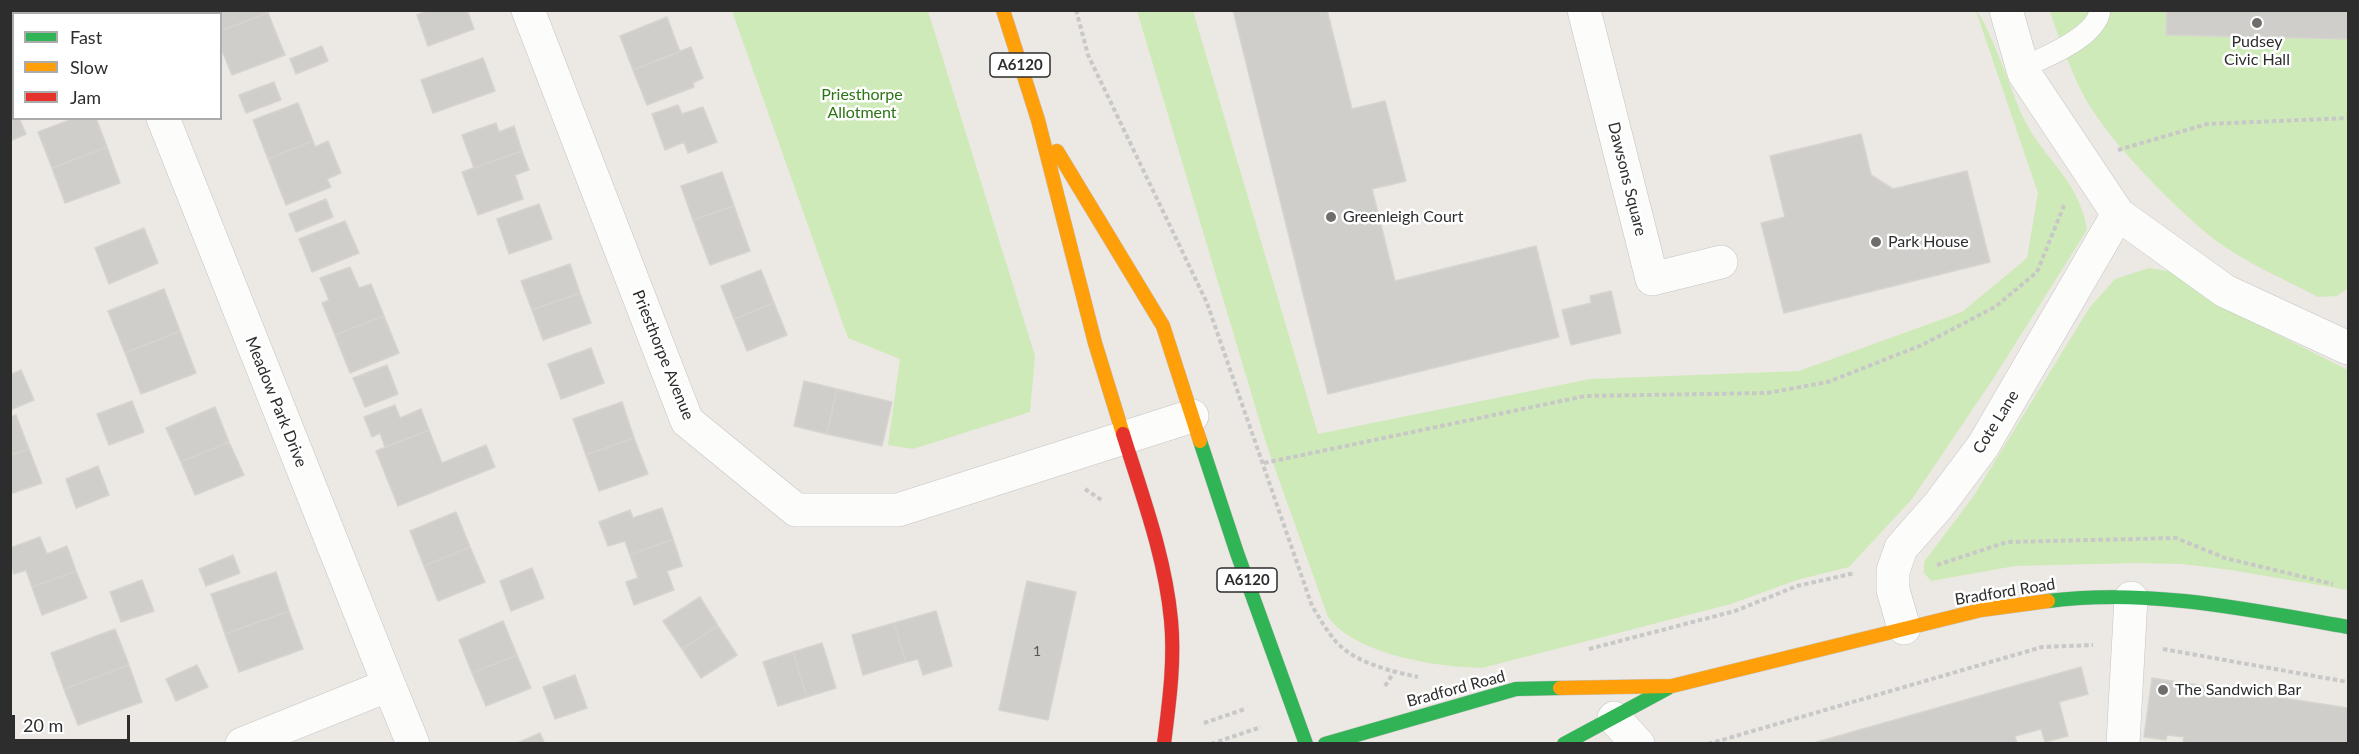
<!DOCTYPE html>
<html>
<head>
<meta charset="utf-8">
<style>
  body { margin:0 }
  #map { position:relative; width:2359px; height:754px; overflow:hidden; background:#ece8e3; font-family:Lato,sans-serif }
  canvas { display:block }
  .frame { position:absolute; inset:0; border:12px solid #2d2d2d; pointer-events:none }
  .legend { position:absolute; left:12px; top:12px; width:210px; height:108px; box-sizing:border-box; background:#fff; border:2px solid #ababab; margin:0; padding:8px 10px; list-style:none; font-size:18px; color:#2d2d2d }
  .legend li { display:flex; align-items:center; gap:12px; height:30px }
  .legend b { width:30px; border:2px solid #ababab }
  .scale { position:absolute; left:12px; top:715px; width:118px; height:27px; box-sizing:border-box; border:3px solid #2d2d2d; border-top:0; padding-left:8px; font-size:18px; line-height:21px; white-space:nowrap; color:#2d2d2d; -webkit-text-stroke:4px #fff; paint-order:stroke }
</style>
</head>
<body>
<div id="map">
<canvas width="2359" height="754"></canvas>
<div class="frame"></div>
<ul class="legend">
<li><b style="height:8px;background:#30b455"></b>Fast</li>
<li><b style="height:8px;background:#ff9f0a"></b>Slow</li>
<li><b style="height:8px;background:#e5322d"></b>Jam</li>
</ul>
<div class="scale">20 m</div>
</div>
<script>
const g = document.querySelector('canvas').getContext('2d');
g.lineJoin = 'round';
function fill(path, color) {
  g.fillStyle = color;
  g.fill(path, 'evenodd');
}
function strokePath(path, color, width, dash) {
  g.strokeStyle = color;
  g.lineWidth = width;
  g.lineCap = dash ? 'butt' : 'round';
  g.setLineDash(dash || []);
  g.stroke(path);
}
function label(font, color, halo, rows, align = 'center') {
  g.font = font + ' Lato,sans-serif';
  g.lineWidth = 5;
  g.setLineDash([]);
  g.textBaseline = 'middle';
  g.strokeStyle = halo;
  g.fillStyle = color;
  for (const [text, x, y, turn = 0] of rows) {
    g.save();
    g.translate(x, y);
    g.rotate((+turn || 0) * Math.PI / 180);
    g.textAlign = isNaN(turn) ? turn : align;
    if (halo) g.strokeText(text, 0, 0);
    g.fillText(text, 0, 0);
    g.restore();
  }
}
const green = new Path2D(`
  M732,11H928L1035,356L1030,412L913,449L888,445L900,359L848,338Z
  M1137,11H1193L1318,434L1590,379L1799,371L1962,312L2027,258L2038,193L1976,11C1986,17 2014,97 2022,115C2042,159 2079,178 2087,230L1993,379L1912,499L1849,567L1797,580L1731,604L1482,668C1437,667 1356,655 1328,617L1267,446Z
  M2050,11H2167L2166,35L2348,39V288L2337,296L2318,297C2284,279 2246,263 2215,240C2178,211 2118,150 2093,111C2076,86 2059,40 2050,11Z
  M2149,268L2173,272L2225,308L2348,370V590L2231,570L2183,564L2135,563L2015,566L1931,581L1924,573V562L1973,497L2090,307L2115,279Z`);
const building = new Path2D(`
  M10,10H54L55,14H14V55L10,56Z
  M206,10H267L268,13L220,31V14H208Z
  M429,10H467L474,29L428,46L417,15Z
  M1233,10H1327L1352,109L1385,101L1406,181L1372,189L1395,281L1536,246L1559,337L1328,394Z
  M2167,10H2348V39L2166,35Z
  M268,13L285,55L232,75L220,46V31Z
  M667,17L680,52L633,70L620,36Z
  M322,46L328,61L296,74L290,59Z
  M691,47L703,78L693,83L694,87L647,105L633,70Z
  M483,58L495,91L433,113L421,80Z
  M274,82L281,100L246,113L239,95Z
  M298,103L313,141L268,159L253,120Z
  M678,105L682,114L703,107L717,142L688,153L684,142L665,150L652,114Z
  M13,107L14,118H19L26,134L10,141V108Z
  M75,118H96L107,147L52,168L38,132Z
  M496,123L499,132L514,126L522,151L474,168L462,135Z
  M1861,134L1871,175L1893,189L1967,171L1990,262L1784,313L1761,223L1785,217L1770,156Z
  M313,141L315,147L328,141L341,173L327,179L331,187L286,205L268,159Z
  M107,147L120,183L65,203L52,168Z
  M522,151L529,170L515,175L523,199L478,215L462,172Z
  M722,172L734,206L693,220L681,186Z
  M326,199L333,217L296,232L289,214Z
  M539,204L552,239L509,254L497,219Z
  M734,206L750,251L710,265L693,220Z
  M345,221L359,253L312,272L299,239Z
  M144,228L158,263L109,284L95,248Z
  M570,264L580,293L532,310L521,281Z
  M350,267L359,288L371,284L384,316L335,335L322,303L329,300L320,278Z
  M761,270L774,303L734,319L721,286Z
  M164,289L180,331L125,353L108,311Z
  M1611,291L1621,333L1571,345L1562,310L1591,303L1590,296Z
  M580,293L591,323L543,340L532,310Z
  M774,303L787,335L747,351L734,319Z
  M384,316L399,353L350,373L335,335Z
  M180,331L196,373L141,394L125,353Z
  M591,348L604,383L561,399L548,364Z
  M387,365L398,394L365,407L353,378Z
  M21,370L34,400L10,410V375Z
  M804,381L837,389L827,434L794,426Z
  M837,389L892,402L882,446L827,434Z
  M132,401L144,432L109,445L97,414Z
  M622,402L634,438L586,455L573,419Z
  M395,405L400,418L421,409L429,430L385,447L380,433L372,437L364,417Z
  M215,407L229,442L181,462L166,428Z
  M16,415L29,449L10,455V417Z
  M429,430L442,463L486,445L495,467L398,506L376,451Z
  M634,438L648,474L599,491L586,455Z
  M229,442L244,475L195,495L181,462Z
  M29,449L42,483L10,494V455Z
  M98,466L109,495L76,508L66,479Z
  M662,508L673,539L630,555L625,541L608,546L599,522L630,510L633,518Z
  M456,512L470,547L424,566L410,531Z
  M40,537L47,554L67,546L76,571L32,587L26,570L14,574L10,564V548Z
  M673,539L682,566L667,571L674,590L634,605L626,582L638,578L630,555Z
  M470,547L485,582L438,601L424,566Z
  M233,555L240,573L206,586L199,569Z
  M532,568L544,598L511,611L500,581Z
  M76,571L87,598L42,615L32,587Z
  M276,572L289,611L225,634L211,594Z
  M142,580L154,611L121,622L110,592Z
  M1027,581L1076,592L1048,720L999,710Z
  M700,597L718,626L682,649L663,621Z
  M289,611L303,649L239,672L225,634Z
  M936,611L952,666L923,675L918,659L906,662L894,623Z
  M503,621L517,655L472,673L459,640Z
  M894,623L906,662L863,675L852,635Z
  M718,626L737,655L701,678L682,649Z
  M115,629L129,665L64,689L51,653Z
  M822,643L836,688L807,697L793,652Z
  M793,652L807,697L778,706L763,662Z
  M517,655L531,688L486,706L472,673Z
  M129,665L142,702L78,725L64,689Z
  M197,665L208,687L176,701L166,679Z
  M2081,667L2088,694L2059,702L2068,736L2045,742L2041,729L2015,736L2017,744H1810Z
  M575,675L587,708L555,719L543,687Z
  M2152,678L2348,708V744H2183L2184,737L2167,735L2166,740L2144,737Z
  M540,733L545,744H515Z`);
const path = new Path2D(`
  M1076,10L1088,55L1207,303L1312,606C1319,617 1325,628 1333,638C1351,662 1390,671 1418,677
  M2118,150L2207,124L2348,118
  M1264,463L1585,396L1767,393L1828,382L1922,345L1995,307L2037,272L2065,203
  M1085,489L1103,501
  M1937,565L2007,542L2176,538L2225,558L2333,584
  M1589,649L1735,611L1797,586L1855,573
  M2163,649L2348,682
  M1385,686L1394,672
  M1204,723L1245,709
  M1211,744L1261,727
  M1708,744L2042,647L2093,645`);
const lane = new Path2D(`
  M2023,67C2044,58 2097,37 2100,10`);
const street = new Path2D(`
  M120,10L122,14
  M528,10L687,421L796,510H898L1192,416
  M1584,10L1652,279L1721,262
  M2006,10L2024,73L2118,214L2225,291L2348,348
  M163,118L389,685
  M1904,628L1893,590V571L1901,548L1938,506L1983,446L2118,214
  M1614,718L1638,744
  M242,744L389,685L413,744
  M2123,744L2131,598`);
const fast = new Path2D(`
  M1200,441L1237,553L1306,744
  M2048,601C2148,588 2251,610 2348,627
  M1325,744L1516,689L1560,688
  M1564,744L1668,688`);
const slow = new Path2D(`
  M1003,10L1038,120L1095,343L1123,434
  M1057,151L1163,326L1200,441
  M1560,688L1672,686L1981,610L2048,601`);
const jam = new Path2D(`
  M1123,434C1142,495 1165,556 1171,620C1175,662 1169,703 1164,744`);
const markers = [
  [2257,23,6,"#706e6d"],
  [1331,217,6,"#706e6d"],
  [1876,242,6,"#706e6d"],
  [2163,690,6,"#706e6d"]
];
const numberNames = [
  ["1",1037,651]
];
const shields = [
  [1020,65,60],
  [1247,580,60]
];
const shieldNames = [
  ["A6120",1020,65],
  ["A6120",1247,580]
];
const poiNames = [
  ["Pudsey",2257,42,"center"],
  ["Civic Hall",2257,60,"center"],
  ["Greenleigh Court",1343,217],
  ["Park House",1888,242],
  ["The Sandwich Bar",2175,690]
];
const parkNames = [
  ["Priesthorpe",862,95],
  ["Allotment",862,113]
];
const streetNames = [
  ["Dawsons Square",1627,179,76],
  ["Priesthorpe Avenue",663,355,68],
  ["Meadow Park Drive",276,402,68],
  ["Cote Lane",1996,422,-58],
  ["Bradford Road",2005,592,-9],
  ["Bradford Road",1456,689,-15]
];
fill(green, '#cfeab9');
fill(building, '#d0ceca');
strokePath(building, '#d7d4cf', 1.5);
strokePath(lane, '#c5c4c4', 22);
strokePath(street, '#c5c4c4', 34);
strokePath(fast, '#c5c4c4', 15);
strokePath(slow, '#c5c4c4', 15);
strokePath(jam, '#c5c4c4', 15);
strokePath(path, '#c8c8c8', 4, [4.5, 3]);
strokePath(lane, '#fcfcfb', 21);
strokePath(street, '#fcfcfb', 33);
strokePath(fast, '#30b455', 14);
strokePath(slow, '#ff9f0a', 14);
strokePath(jam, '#e5322d', 14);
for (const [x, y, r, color] of markers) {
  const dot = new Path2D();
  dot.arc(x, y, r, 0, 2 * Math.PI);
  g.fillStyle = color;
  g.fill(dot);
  strokePath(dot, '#fff', 2);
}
label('14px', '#585756', null, numberNames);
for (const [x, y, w] of shields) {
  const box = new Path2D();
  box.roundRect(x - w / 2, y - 12, w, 24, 4.5);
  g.fillStyle = '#fff';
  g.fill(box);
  strokePath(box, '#2d2d2d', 1.5);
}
label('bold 15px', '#2d2d2d', null, shieldNames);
label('16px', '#2d2d2d', '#fff', poiNames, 'left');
label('16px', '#2b7513', '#fff', parkNames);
label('16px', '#2d2d2d', '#fff', streetNames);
</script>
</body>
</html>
